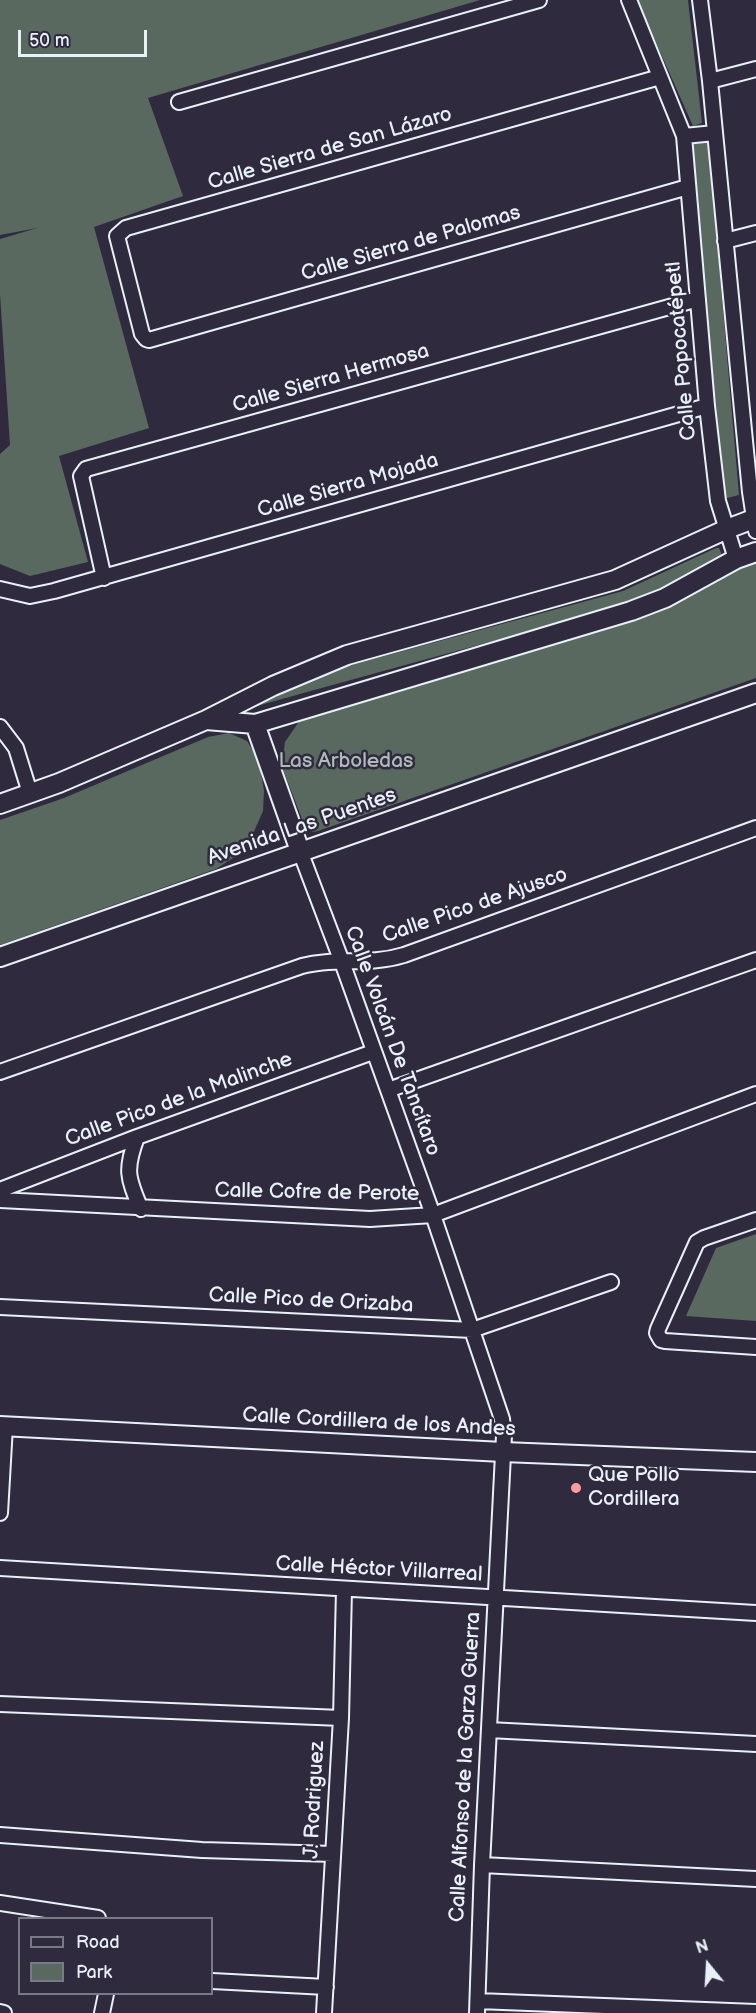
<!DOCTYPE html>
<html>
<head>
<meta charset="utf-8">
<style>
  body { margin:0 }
  #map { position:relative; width:756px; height:2013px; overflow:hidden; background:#2f2a3d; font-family:"Balsamiq Sans",sans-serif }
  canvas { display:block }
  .legend { position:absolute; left:18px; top:1917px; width:195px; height:78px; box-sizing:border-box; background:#2f2a3d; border:2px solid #797a88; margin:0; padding:8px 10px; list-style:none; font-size:18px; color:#e8f1f8 }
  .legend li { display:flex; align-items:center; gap:12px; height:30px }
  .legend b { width:30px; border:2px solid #797a88 }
  .north { position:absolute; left:678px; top:1935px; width:60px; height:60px; -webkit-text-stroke:4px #2f2a3d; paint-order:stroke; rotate:342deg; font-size:16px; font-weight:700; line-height:24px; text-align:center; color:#e8f1f8 }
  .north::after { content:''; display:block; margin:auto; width:21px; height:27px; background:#e8f1f8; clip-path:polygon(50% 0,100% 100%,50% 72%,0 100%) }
  .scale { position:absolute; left:18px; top:30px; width:129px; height:27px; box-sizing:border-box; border:3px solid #e8f1f8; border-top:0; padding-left:8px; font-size:18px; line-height:21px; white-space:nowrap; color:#e8f1f8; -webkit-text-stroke:4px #2f2a3d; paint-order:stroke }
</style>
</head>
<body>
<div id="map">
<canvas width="756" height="2013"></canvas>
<ul class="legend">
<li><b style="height:8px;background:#2f2a3d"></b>Road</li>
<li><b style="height:16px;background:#596960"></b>Park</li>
</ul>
<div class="north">N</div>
<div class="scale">50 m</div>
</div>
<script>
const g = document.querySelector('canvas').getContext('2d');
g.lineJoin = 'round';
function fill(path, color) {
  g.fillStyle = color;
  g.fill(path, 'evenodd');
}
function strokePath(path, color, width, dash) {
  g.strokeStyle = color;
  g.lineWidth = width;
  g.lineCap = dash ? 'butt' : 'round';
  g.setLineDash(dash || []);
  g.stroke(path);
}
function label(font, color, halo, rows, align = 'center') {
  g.font = font + ' "Balsamiq Sans",sans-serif';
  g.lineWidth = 5;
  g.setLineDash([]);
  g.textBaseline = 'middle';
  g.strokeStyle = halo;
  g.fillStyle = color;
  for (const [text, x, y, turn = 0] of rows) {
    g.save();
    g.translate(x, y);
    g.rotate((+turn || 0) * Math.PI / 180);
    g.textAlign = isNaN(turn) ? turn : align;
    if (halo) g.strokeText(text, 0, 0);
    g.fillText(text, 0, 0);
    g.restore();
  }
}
const green = new Path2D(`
  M0,0H480L148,98L183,196L94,227L149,428L59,456L88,562L30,576L0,564V454L10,445L0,294V239L37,228L0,235Z
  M637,0H688L702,123L693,126Z
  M708,136L739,495L719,500L689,139Z
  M716,548H719L722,555C659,609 553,625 475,646C400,666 325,687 250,708L248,704L355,664L623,591Z
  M756,561V678L318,831L313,832L305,827L282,767L285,742L300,720L335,707L597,626L653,613L738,567Z
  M229,733L247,741L259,760L264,791L263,811L249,843L233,858L216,869L0,945V820L64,798L208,737Z
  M756,1234V1321L686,1316L716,1248Z`);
const minor = new Path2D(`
  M629,0L684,136L707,406L718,501L736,559
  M700,0L710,81L750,492L756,531
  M660,77L126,228L117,236L142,334L146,339L149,340L688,187
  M710,81L756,69
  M179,102L539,0
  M684,136L715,133
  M725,241L756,233
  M104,578L81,476L86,469L698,299
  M0,589L30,596L54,591L707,406
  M0,727L16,748L30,793
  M300,851L342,962L433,1215L502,1419L504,1435L482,1865L477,2013
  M0,1072L302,966C335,957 368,966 404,955L756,828
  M388,1090L756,960
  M137,1137C125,1169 127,1177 141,1209
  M0,1190L137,1137L373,1052
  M0,1200L370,1219L433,1215L756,1094
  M756,1220L704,1238L697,1242L658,1329L657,1333L661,1340L665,1341L756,1347
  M0,1307L472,1330L611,1282
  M0,1513L5,1426
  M0,1568L756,1613
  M0,1704L341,1718
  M489,1730L756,1744
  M0,1835L202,1850L333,1854
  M482,1865L756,1879
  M0,1903L98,1918
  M212,1981L326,1987
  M478,2001L756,2012
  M0,2012L4,2013
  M102,2013L106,1994
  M324,2013L341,1718L344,1590`);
const tertiary = new Path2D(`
  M206,720L255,724L631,611L665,598L736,559L756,552
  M255,724L300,851
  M0,804L59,783L206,720L273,686L347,655L615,580L727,529L756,518
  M0,957L756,693
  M0,1426L503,1452L756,1462`);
const markers = [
  [576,1488,6,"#ff9aa2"]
];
const streetNames = [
  ["Calle Sierra de San Lázaro",330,149,-16],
  ["Calle Sierra de Palomas",411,244,-16],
  ["Calle Popocatépetl",682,351,-95],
  ["Calle Sierra Hermosa",331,379,-16],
  ["Calle Sierra Mojada",348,486,-16],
  ["Avenida Las Puentes",302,827,-19],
  ["Calle Pico de Ajusco",475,906,-19],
  ["Calle Volcán De Tancítaro",392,1041,70],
  ["Calle Pico de la Malinche",179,1100,-20],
  ["Calle Cofre de Perote",317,1193,1],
  ["Calle Pico de Orizaba",311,1301,3],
  ["Calle Cordillera de los Andes",379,1423,3],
  ["Calle Héctor Villarreal",379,1570,3],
  ["Calle Alfonso de la Garza Guerra",466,1767,-87],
  ["J. Rodriguez",315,1800,-87]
];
const parkNames = [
  ["Las Arboledas",346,762]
];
const poiNames = [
  ["Que Pollo",588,1476],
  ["Cordillera",588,1500]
];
fill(green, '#596960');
strokePath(minor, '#e8f1f8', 18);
strokePath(tertiary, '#e8f1f8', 22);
strokePath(minor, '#2f2a3d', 14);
strokePath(tertiary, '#2f2a3d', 18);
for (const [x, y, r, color] of markers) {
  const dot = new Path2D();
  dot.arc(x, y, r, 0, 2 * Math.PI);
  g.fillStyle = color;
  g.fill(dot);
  strokePath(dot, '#2f2a3d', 2);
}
label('21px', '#e8f1f8', '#2f2a3d', streetNames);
label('21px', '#afbbbb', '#2f2a3d', parkNames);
label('21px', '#e8f1f8', '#2f2a3d', poiNames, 'left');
</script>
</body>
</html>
